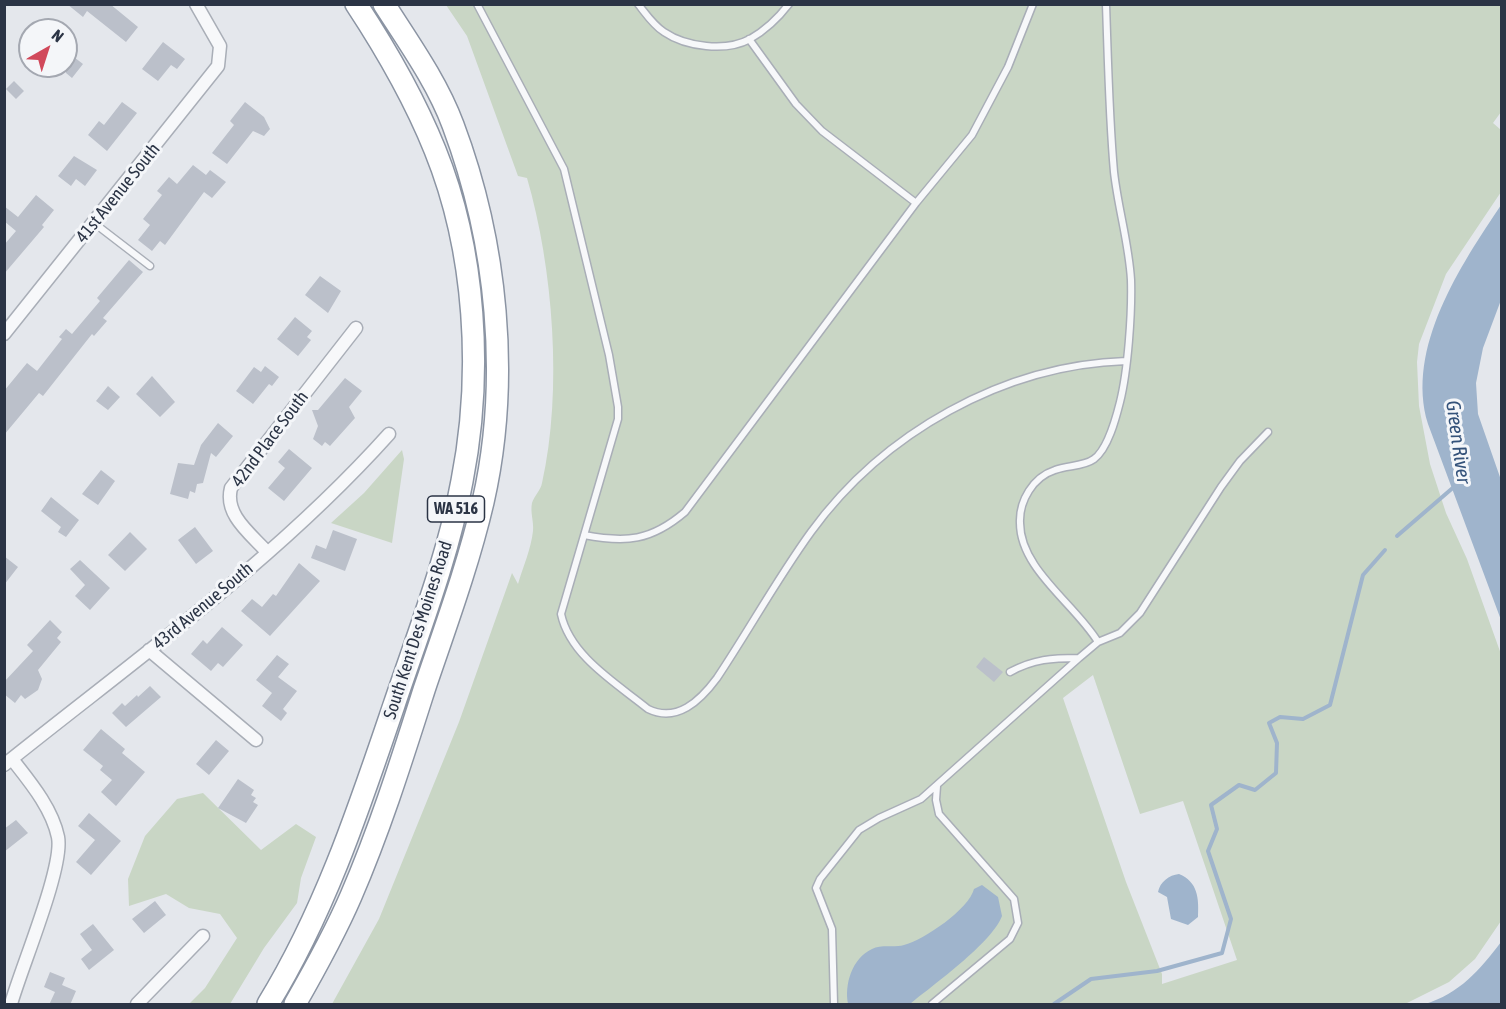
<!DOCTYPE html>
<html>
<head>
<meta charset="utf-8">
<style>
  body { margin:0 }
  #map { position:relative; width:1506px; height:1009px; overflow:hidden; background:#e4e7ec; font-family:"Asap Condensed",sans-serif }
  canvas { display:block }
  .frame { position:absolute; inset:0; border:6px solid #2b3445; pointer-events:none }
  .north { position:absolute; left:18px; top:18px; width:60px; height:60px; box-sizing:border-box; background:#f4f6f9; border:2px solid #a4a8b1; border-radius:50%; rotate:39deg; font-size:16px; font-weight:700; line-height:24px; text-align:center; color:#2b3445 }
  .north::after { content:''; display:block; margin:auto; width:21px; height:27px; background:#d1495b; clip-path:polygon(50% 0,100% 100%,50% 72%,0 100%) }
</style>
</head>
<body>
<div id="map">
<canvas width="1506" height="1009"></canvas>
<div class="frame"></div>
<div class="north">N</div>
</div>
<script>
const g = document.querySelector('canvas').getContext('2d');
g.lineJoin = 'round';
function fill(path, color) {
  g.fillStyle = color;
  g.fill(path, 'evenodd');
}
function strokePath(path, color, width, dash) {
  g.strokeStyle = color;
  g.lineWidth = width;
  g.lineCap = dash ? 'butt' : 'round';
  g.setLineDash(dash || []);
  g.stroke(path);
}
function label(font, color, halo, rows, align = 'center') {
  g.font = font + ' "Asap Condensed",sans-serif';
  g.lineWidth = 6;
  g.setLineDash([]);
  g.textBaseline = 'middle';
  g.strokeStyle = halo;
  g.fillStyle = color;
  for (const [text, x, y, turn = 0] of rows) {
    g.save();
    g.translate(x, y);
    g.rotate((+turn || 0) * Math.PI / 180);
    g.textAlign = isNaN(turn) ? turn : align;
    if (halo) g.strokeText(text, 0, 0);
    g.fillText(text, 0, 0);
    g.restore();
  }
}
const green = new Path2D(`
  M446,5H1501V112L1493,123L1501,130V192L1446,274L1419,344L1417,362L1419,406L1430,464L1446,513L1467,559L1502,657L1501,921L1475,959L1449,982L1405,1004H332L379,919L459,722L512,573L518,584C523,567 531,549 533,531C534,522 530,512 532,503C534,496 541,490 542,483C563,391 553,267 527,178L518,176L467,36ZM1093,675L1140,814L1183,801L1237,960L1162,984V974L1126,882L1063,698Z
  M402,450L404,459L392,543L331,523L364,493Z
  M203,793L261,850L296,824L316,837L301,878L297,903L264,948L230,1004H189L205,988L237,938L220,914L189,908L166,894L129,906L128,879L145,836L177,799Z`);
const water = new Path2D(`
  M1501,205V300L1483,348L1476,383L1478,414L1501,480V620L1428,424C1405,348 1461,265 1501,205Z
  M1179,874C1198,882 1199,898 1198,917L1188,925L1171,919L1167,897L1158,892C1160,882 1169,875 1179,874Z
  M982,885L998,897L1002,916C992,943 933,985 910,1004H848C844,985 852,958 872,949C881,944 894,948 904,945C924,940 969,909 974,889Z
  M1501,942V1004H1425C1459,994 1480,970 1501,942Z`);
const stream = new Path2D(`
  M1397,536L1455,486
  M1054,1004L1091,979L1157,971L1222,953L1231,919L1208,851L1217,829L1211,805L1239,785L1255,790L1276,773L1277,743L1269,723L1280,717L1303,719L1330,705L1363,575L1385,550`);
const building = new Path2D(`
  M67,4H110L138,27L126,42L87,11L83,17Z
  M163,42L185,59L177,69L171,65L158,81L142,69Z
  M66,51L83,64L72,78L66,73Z
  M14,81L24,91L16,99L6,89Z
  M122,102L137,113L107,151L88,135L99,121L104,125Z
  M245,102L264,117L270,129L264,136L253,131L227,164L212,153L234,125L230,121Z
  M74,156L97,170L85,186L76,179L71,186L58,176Z
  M193,165L206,175L210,170L226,182L212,198L204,192L165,245L160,241L152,251L138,240L150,225L143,219L162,195L157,191L169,177L177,184Z
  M36,195L54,210L42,225L44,227L4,274V245L16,231L4,221V206L18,217Z
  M129,260L143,272L103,318L107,321L94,336L92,334L43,396L39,393L4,435V391L27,363L37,371L62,339L59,337L66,329L72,334L100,301L97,298Z
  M320,276L341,291L328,313L305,295Z
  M295,317L312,331L307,337L311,340L298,356L277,339Z
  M265,366L279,377L272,386L269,384L253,404L236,391L254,367L261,372Z
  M152,376L175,402L160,417L136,394Z
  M345,378L362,391L349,407L355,418L330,446L325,442L322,446L313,439L318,426L312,410H318Z
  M108,386L120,397L108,410L96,401Z
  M218,423L233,436L216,457L211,453L203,483L197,484L195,493L190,491L188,499L170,494L178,463L194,465L201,445Z
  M289,449L312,468L284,501L268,488L285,468L278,462Z
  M101,470L115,481L98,505L82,494Z
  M51,497L79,520L66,537L58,532L61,527L41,511Z
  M195,527L213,551L196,564L178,540Z
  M333,530L357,539L345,571L311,558L316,545L326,549Z
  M130,532L147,549L125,571L108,555Z
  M4,556L18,567L4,585Z
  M80,560L110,588L90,610L75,596L85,585L70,569Z
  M299,563L320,581L270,636L241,611L252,599L262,607L273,594L276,596Z
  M50,620L62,632L57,638L61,642L38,670L42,679L38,690L25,699L21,695L15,703L4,694V682L33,651L27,645Z
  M222,627L243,645L223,667L218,663L211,671L191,654L203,640L207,644Z
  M277,655L289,664L278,677L297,691L283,709L287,713L281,721L262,706L272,693L256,680Z
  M984,657L1003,672L994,682L976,667Z
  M150,686L161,697L126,727L112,713L122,703L125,706L137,695L138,697Z
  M101,729L125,749L122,753L145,772L116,806L101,792L112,780L100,770L103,766L83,750Z
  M216,740L229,751L209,775L196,764Z
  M238,779L254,790L251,795L256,798L253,802L258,805L246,823L218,808Z
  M89,813L121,841L91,875L76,862L95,840L78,826Z
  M16,820L28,833L4,852V829Z
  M155,901L166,915L144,933L132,919Z
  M93,924L114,950L89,970L81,959L92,950L80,934Z
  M50,972L65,978L62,985L76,991L70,1005H49L55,992L44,987Z`);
const service = new Path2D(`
  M477,4L564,169L609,355L618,407V419L561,614C570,656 616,683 648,709C677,723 700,701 717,678C749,630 777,579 811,532C883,433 1003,365 1126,361
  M638,4C646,14 653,25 664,32C686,47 726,52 750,39C764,31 779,17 789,4
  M749,39L796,104L822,131L916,203
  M94,223L150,266
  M584,535C626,543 651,541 685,512L916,203L972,135L1008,67L1033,4
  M1098,642C1075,604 1020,569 1020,523C1019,501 1033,477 1055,470C1067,465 1083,467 1094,459C1108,449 1116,418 1120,402C1128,370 1132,313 1131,280C1129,244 1118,208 1114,172C1109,116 1108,61 1106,4
  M1010,672C1034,659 1052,658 1079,658L1098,642L1120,633L1140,613L1221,487L1240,461L1268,432
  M834,1004L832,929L816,888L820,879L859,830L879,818L921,799L1079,658
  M932,1004L1010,939L1018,923L1014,899L939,814L936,800L937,786`);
const minor = new Path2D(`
  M4,334L218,66L220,46L196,4
  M267,552C251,534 224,515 231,488L356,328
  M149,650L256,740
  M4,765C136,659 276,560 389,434
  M11,1004C21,968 64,867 58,837C52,808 30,782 12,759
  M137,1004L203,936`);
const trunk = new Path2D(`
  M268,1004C325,911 359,808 394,705C419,631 448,557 462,481C483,374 476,251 435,150C414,98 387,51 356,4
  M295,1004C315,969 335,933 351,896C380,829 402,759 424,690C445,628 468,566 483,502C511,379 497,242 453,125C437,82 409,43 384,4`);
const shields = [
  [456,509,57]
];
const shieldNames = [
  ["WA 516",456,509]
];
const streetNames = [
  ["41st Avenue South",118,193,-51],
  ["42nd Place South",270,439,-53],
  ["43rd Avenue South",203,606,-40],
  ["South Kent Des Moines Road",418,630,-72]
];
const waterNames = [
  ["Green River",1458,442,82]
];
fill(green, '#c9d6c5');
fill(water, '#9fb4cc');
strokePath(stream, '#9fb4cc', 4);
fill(building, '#bbc0ca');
strokePath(service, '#a9aeb7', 9);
strokePath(minor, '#a9aeb7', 15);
strokePath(trunk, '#8b94a3', 24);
strokePath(service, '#f7f8fa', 6);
strokePath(minor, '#f7f8fa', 12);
strokePath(trunk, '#fff', 21);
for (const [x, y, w] of shields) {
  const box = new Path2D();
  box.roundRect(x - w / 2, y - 13, w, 26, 4.5);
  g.fillStyle = '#f4f6f9';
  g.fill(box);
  strokePath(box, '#2b3445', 1.5);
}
label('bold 16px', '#2b3445', null, shieldNames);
label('18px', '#2b3445', '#f4f6f9', streetNames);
label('italic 20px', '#34527a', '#f4f6f9', waterNames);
</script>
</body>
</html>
